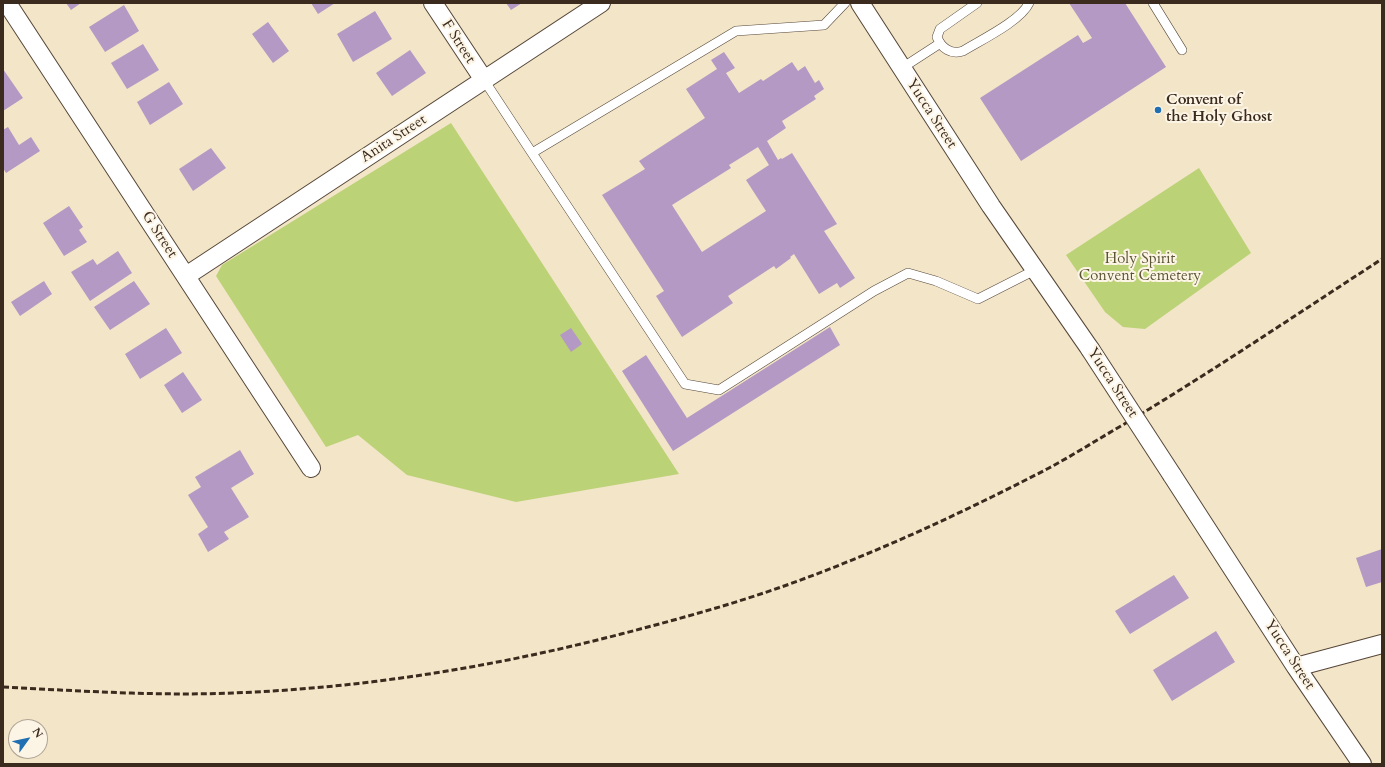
<!DOCTYPE html>
<html>
<head>
<meta charset="utf-8">
<style>
  body { margin:0 }
  #map { position:relative; width:1385px; height:767px; overflow:hidden; background:#f2e5c8; font-family:Cardo,serif }
  canvas { display:block }
  .frame { position:absolute; inset:0; border:4px solid #3b2a1e; pointer-events:none }
  .north { position:absolute; left:8px; top:719px; width:40px; height:40px; box-sizing:border-box; background:#fcf5e5; border:1px solid #afa495; border-radius:50%; rotate:57deg; font-size:11px; font-weight:700; line-height:16px; text-align:center; color:#3b2a1e }
  .north::after { content:''; display:block; margin:auto; width:14px; height:18px; background:#1f6fb2; clip-path:polygon(50% 0,100% 100%,50% 72%,0 100%) }
</style>
</head>
<body>
<div id="map">
<canvas width="1385" height="767"></canvas>
<div class="frame"></div>
<div class="north">N</div>
</div>
<script>
const g = document.querySelector('canvas').getContext('2d');
g.lineJoin = 'round';
function fill(path, color) {
  g.fillStyle = color;
  g.fill(path, 'evenodd');
}
function strokePath(path, color, width, dash) {
  g.strokeStyle = color;
  g.lineWidth = width;
  g.lineCap = dash ? 'butt' : 'round';
  g.setLineDash(dash || []);
  g.stroke(path);
}
function label(font, color, halo, rows, align = 'center') {
  g.font = font + ' Cardo,serif';
  g.lineWidth = 4;
  g.setLineDash([]);
  g.textBaseline = 'middle';
  g.strokeStyle = halo;
  g.fillStyle = color;
  for (const [text, x, y, turn = 0] of rows) {
    g.save();
    g.translate(x, y);
    g.rotate((+turn || 0) * Math.PI / 180);
    g.textAlign = isNaN(turn) ? turn : align;
    if (halo) g.strokeText(text, 0, 0);
    g.fillText(text, 0, 0);
    g.restore();
  }
}
const green = new Path2D(`
  M451,123L679,474L516,502L407,475L358,435L326,447L216,276L222,265Z
  M1199,168L1251,253L1145,329L1123,327L1105,312L1066,255Z`);
const building = new Path2D(`
  M66,3H81L71,10Z
  M311,3H335L318,14Z
  M506,3H522L511,10Z
  M1069,3H1125L1166,67L1021,161L980,98L1078,35L1083,43L1092,38Z
  M124,5L139,31L105,52L89,27Z
  M375,11L392,39L353,62L337,34Z
  M268,22L289,51L273,63L252,34Z
  M143,44L159,70L127,89L111,63Z
  M410,50L426,73L392,96L376,73Z
  M724,52L735,68L726,73L739,93L761,79L763,81L792,62L798,71L805,66L815,83L819,80L824,89L814,96L816,99L782,121L786,128L767,141L778,160L781,158L782,159L792,153L837,224L824,231L855,278L840,288L837,283L819,294L794,254L790,257L791,258L776,269L774,266L728,296L733,303L682,337L656,296L664,291L602,195L645,169L639,161L705,118L686,89L717,69L711,60ZM758,147L769,165L746,180L766,211L702,252L672,205L731,168L729,165Z
  M3,69L23,98L3,111Z
  M169,82L183,104L150,125L137,102Z
  M8,127L19,145L31,137L40,151L6,173L3,168V130Z
  M211,148L226,168L193,191L179,169Z
  M69,206L83,227L79,230L87,242L64,256L43,223Z
  M118,251L132,273L90,301L71,272L93,259L97,265Z
  M44,281L52,294L20,316L11,302Z
  M134,281L150,304L110,330L94,307Z
  M830,327L840,345L673,451L622,371L646,355L687,418Z
  M166,328L182,353L140,379L125,354Z
  M571,328L582,344L571,352L560,335Z
  M183,372L202,400L182,413L164,385Z
  M240,450L254,474L231,488L249,517L224,532L229,539L208,552L198,534L208,527L188,495L201,487L195,477Z
  M1382,549V582L1366,587L1356,558Z
  M1174,575L1189,598L1130,634L1115,611Z
  M1216,631L1235,662L1172,701L1153,670Z`);
const lane = new Path2D(`
  M977,3L940,29L937,37C941,48 951,55 963,51C979,41 1021,21 1029,3
  M1153,3L1182,50
  M902,68L939,44
  M484,80L532,153L736,31L824,25L845,3
  M532,153L685,384L719,390L874,291L908,273L936,281L978,299L1035,270`);
const street = new Path2D(`
  M7,3L311,468
  M433,3L484,80
  M860,3L991,206L1090,349
  M186,276L601,3
  M1172,475L1296,667L1362,764
  M1296,667L1382,644`);
const rail = new Path2D(`
  M3,687C80,691 156,696 233,693C364,688 494,667 621,634C683,618 745,601 806,578C889,547 970,509 1049,468C1075,454 1100,438 1126,423C1213,371 1297,314 1382,259`);
const streetBridge = new Path2D(`
  M1090,349L1172,475`);
const markers = [
  [1158,110,4,"#1f6fb2"]
];
const streetNames = [
  ["F Street",458,42,57],
  ["Yucca Street",931,114,57],
  ["Anita Street",394,139,-33],
  ["G Street",159,235,57],
  ["Yucca Street",1112,383,57],
  ["Yucca Street",1289,655,57]
];
const poiNames = [
  ["Convent of",1166,101],
  ["the Holy Ghost",1166,118]
];
const parkNames = [
  ["Holy Spirit",1140,260],
  ["Convent Cemetery",1140,277]
];
fill(green, '#bcd276');
fill(building, '#b499c4');
strokePath(lane, '#564638', 10);
strokePath(street, '#564638', 20);
strokePath(lane, '#fff', 9);
strokePath(street, '#fff', 18);
strokePath(rail, '#3b2a1e', 3, [6, 3]);
strokePath(streetBridge, '#564638', 20, []);
strokePath(streetBridge, '#fff', 18);
for (const [x, y, r, color] of markers) {
  const dot = new Path2D();
  dot.arc(x, y, r, 0, 2 * Math.PI);
  g.fillStyle = color;
  g.fill(dot);
  strokePath(dot, '#fcf5e5', 1.5);
}
label('15px', '#3b2a1e', '#fcf5e5', streetNames);
label('bold 15px', '#3b2a1e', '#fcf5e5', poiNames, 'left');
label('15px', '#5b5434', '#fcf5e5', parkNames);
</script>
</body>
</html>
